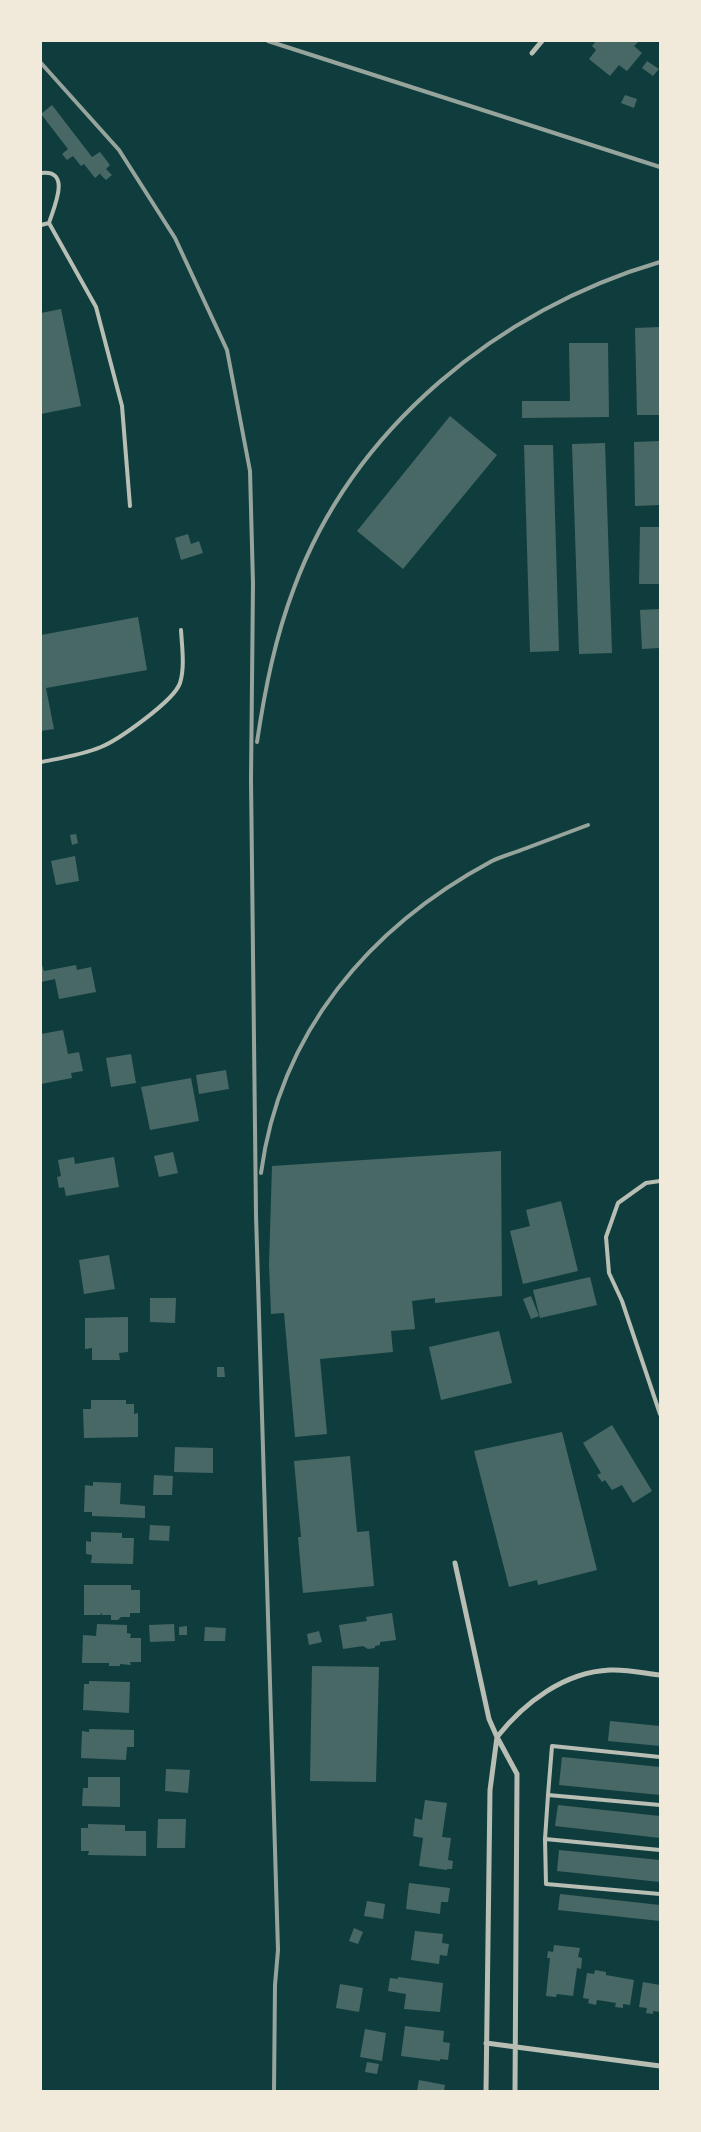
<!DOCTYPE html>
<html>
<head>
<meta charset="utf-8">
<style>
  body { margin:0 }
  #map { position:relative; width:701px; height:2132px; overflow:hidden; background:#0f3d3e; font-family:Manrope,sans-serif }
  canvas { display:block }
  .frame { position:absolute; inset:0; border:42px solid #f1e9da; pointer-events:none }
</style>
</head>
<body>
<div id="map">
<canvas width="701" height="2132"></canvas>
<div class="frame"></div>
</div>
<script>
const g = document.querySelector('canvas').getContext('2d');
g.lineJoin = 'round';
function fill(path, color) {
  g.fillStyle = color;
  g.fill(path, 'evenodd');
}
function strokePath(path, color, width, dash) {
  g.strokeStyle = color;
  g.lineWidth = width;
  g.lineCap = dash ? 'butt' : 'round';
  g.setLineDash(dash || []);
  g.stroke(path);
}
const building = new Path2D(`
  M596,41H639L634,46L642,53L627,71L619,65L610,76L589,59L596,50L592,46Z
  M647,61L659,69L653,76L642,68Z
  M625,95L637,99L634,108L621,103Z
  M52,105L92,157L100,152L110,165L106,169L112,175L106,180L100,174L104,170L95,178L84,164L81,166L73,156L67,160L62,154L68,149L41,114Z
  M61,309L81,406L41,414V313Z
  M660,327V415H637L635,328Z
  M569,343H608L609,417L522,418V401H570Z
  M450,416L497,455L403,569L357,531Z
  M660,441V505L635,506L634,442Z
  M605,443L612,653L579,654L572,444Z
  M524,445H553L559,651L530,652Z
  M640,527H660V584H639Z
  M188,534L191,544L199,541L203,553L181,560L175,538Z
  M660,609V648L642,649L640,610Z
  M138,617L147,670L46,688L54,729L41,731V635Z
  M76,834L78,843L72,845L70,835Z
  M75,856L79,881L56,885L51,861Z
  M41,962L44,971L76,965L77,970L91,967L96,992L59,999L55,979L41,982Z
  M63,1030L68,1054L79,1052L83,1071L71,1073L72,1078L41,1084V1034Z
  M131,1054L136,1083L111,1087L106,1058Z
  M226,1070L229,1089L199,1094L196,1075Z
  M191,1078L199,1121L150,1130L141,1087Z
  M501,1151L502,1296L435,1303V1298L412,1301L415,1329L391,1331L393,1352L320,1359L327,1434L295,1437L284,1313L271,1314L269,1265L272,1166Z
  M173,1152L178,1173L159,1177L154,1156Z
  M74,1157L75,1164L114,1157L119,1187L66,1196L64,1187L59,1188L57,1177L61,1176L58,1160Z
  M561,1201L578,1271L523,1284L510,1231L530,1226L526,1210Z
  M109,1255L115,1289L84,1294L79,1260Z
  M590,1277L597,1305L540,1318L533,1290Z
  M531,1296L539,1316L531,1319L523,1299Z
  M150,1298H176L175,1323L150,1322Z
  M128,1317V1352L119,1353L120,1360H92V1348L85,1349V1318Z
  M499,1331L512,1383L441,1400L429,1347Z
  M217,1367H224L225,1377H217Z
  M91,1400H126V1404H134V1414L138,1413V1437L84,1438L83,1409H91Z
  M612,1425L652,1491L633,1503L622,1485L612,1490L605,1480L602,1482L597,1475L601,1473L583,1443Z
  M562,1432L597,1570L538,1585L537,1580L509,1587L474,1451Z
  M175,1447L213,1448V1473L174,1472Z
  M350,1456L357,1532L369,1531L374,1586L303,1593L298,1537H301L294,1461Z
  M154,1475L173,1476L172,1495H153Z
  M93,1482L121,1483L120,1504L145,1506V1518L92,1516V1512H84L85,1485L93,1486Z
  M150,1525L170,1526L169,1541L149,1540Z
  M91,1532L122,1533V1538H134L133,1564L91,1563L92,1555L86,1554V1541L91,1542Z
  M84,1585H131V1590H140V1613H130V1617H121L118,1620H111V1615H102V1613L100,1615H84Z
  M392,1613L396,1640L380,1642V1645L375,1646V1648L368,1649L363,1646L343,1649L339,1625L367,1621L366,1617Z
  M97,1624L127,1625V1633L131,1634L130,1638H141V1662H130L131,1665L120,1664V1666H109V1663H82L83,1635L96,1636Z
  M174,1624L175,1641L150,1642L149,1625Z
  M187,1626V1635H179V1627Z
  M205,1627L226,1628L225,1641H204Z
  M319,1631L322,1642L309,1645L307,1634Z
  M312,1666L379,1667L376,1782L310,1781Z
  M89,1681L130,1682L129,1713L83,1710L84,1684H89Z
  M610,1721L660,1726V1746L608,1741Z
  M89,1729L134,1730V1747H127L126,1760L81,1758L82,1731L89,1732Z
  M562,1757L660,1767V1795L559,1785Z
  M166,1769L190,1770L188,1793L165,1791Z
  M88,1777H120V1807L82,1806L83,1788H88Z
  M425,1800L447,1803L442,1837L451,1838L448,1860L453,1861L452,1869H447V1870L419,1866L423,1838L413,1836L415,1818L422,1820Z
  M558,1805L660,1816V1838L555,1826Z
  M158,1819H186L185,1848H157Z
  M88,1824L125,1825V1831H146V1856L88,1855L89,1851H81V1828H88Z
  M559,1850L660,1860V1882L557,1871Z
  M409,1883L450,1888L448,1902H441L440,1914L406,1909Z
  M560,1894L660,1905V1921L558,1910Z
  M367,1901L385,1904L383,1919L364,1916Z
  M354,1928L363,1932L358,1944L349,1941Z
  M415,1931L443,1934L442,1943L449,1944L447,1956L440,1955L439,1964L411,1960Z
  M554,1945L580,1948L578,1957L582,1958L581,1969L577,1968L573,1996L557,1994L556,1997L546,1996L550,1958H547L548,1951L553,1952Z
  M595,1970L606,1972V1975L634,1980L630,2005L623,2004V2008L615,2007L616,2003L597,2000L596,2005L588,2003L589,1999L583,1998L587,1973L594,1974Z
  M398,1977L443,1983L440,2012L404,2009L406,1994L388,1991L390,1978L398,1979Z
  M643,1982L660,1985V2012L653,2011V2014L646,2013L647,2008L639,2007Z
  M340,1984L363,1988L359,2012L336,2008Z
  M405,2026L444,2031L443,2042L450,2043L448,2060L440,2059V2061L401,2056Z
  M365,2029L386,2033L382,2061L360,2057Z
  M367,2062L379,2064L377,2074L365,2072Z
  M419,2080L445,2085L444,2091H417Z`);
const service = new Path2D(`
  M41,173C72,169 54,207 49,223
  M41,225L49,223L96,307L122,406L130,506
  M41,762C61,758 82,755 101,747C118,740 174,701 180,683C185,667 182,647 181,630
  M660,1181L646,1183L618,1203L606,1237L609,1273L622,1301L660,1414
  M548,1795L552,1746L660,1757
  M660,1805L548,1795L545,1839L546,1884L660,1894
  M545,1839L660,1850`);
const minor = new Path2D(`
  M532,53L542,41
  M455,1563L489,1719L497,1737C524,1703 564,1672 610,1670C626,1669 643,1673 660,1675
  M486,2043L660,2066
  M486,2091L490,1790L497,1737L517,1774L515,2091`);
const rail = new Path2D(`
  M268,41L660,167
  M41,63L119,150L175,238L227,350L250,471L253,584L251,779L256,1215L278,1950L275,1985L274,2091
  M257,742C265,689 275,638 294,588C353,428 499,309 660,262
  M261,1173C280,1032 369,927 492,861C502,856 514,853 524,849C545,841 567,833 588,825`);
fill(building, '#486865');
strokePath(service, '#b8beb3', 4);
strokePath(minor, '#b8beb3', 5);
strokePath(rail, '#97a49c', 4);
</script>
</body>
</html>
